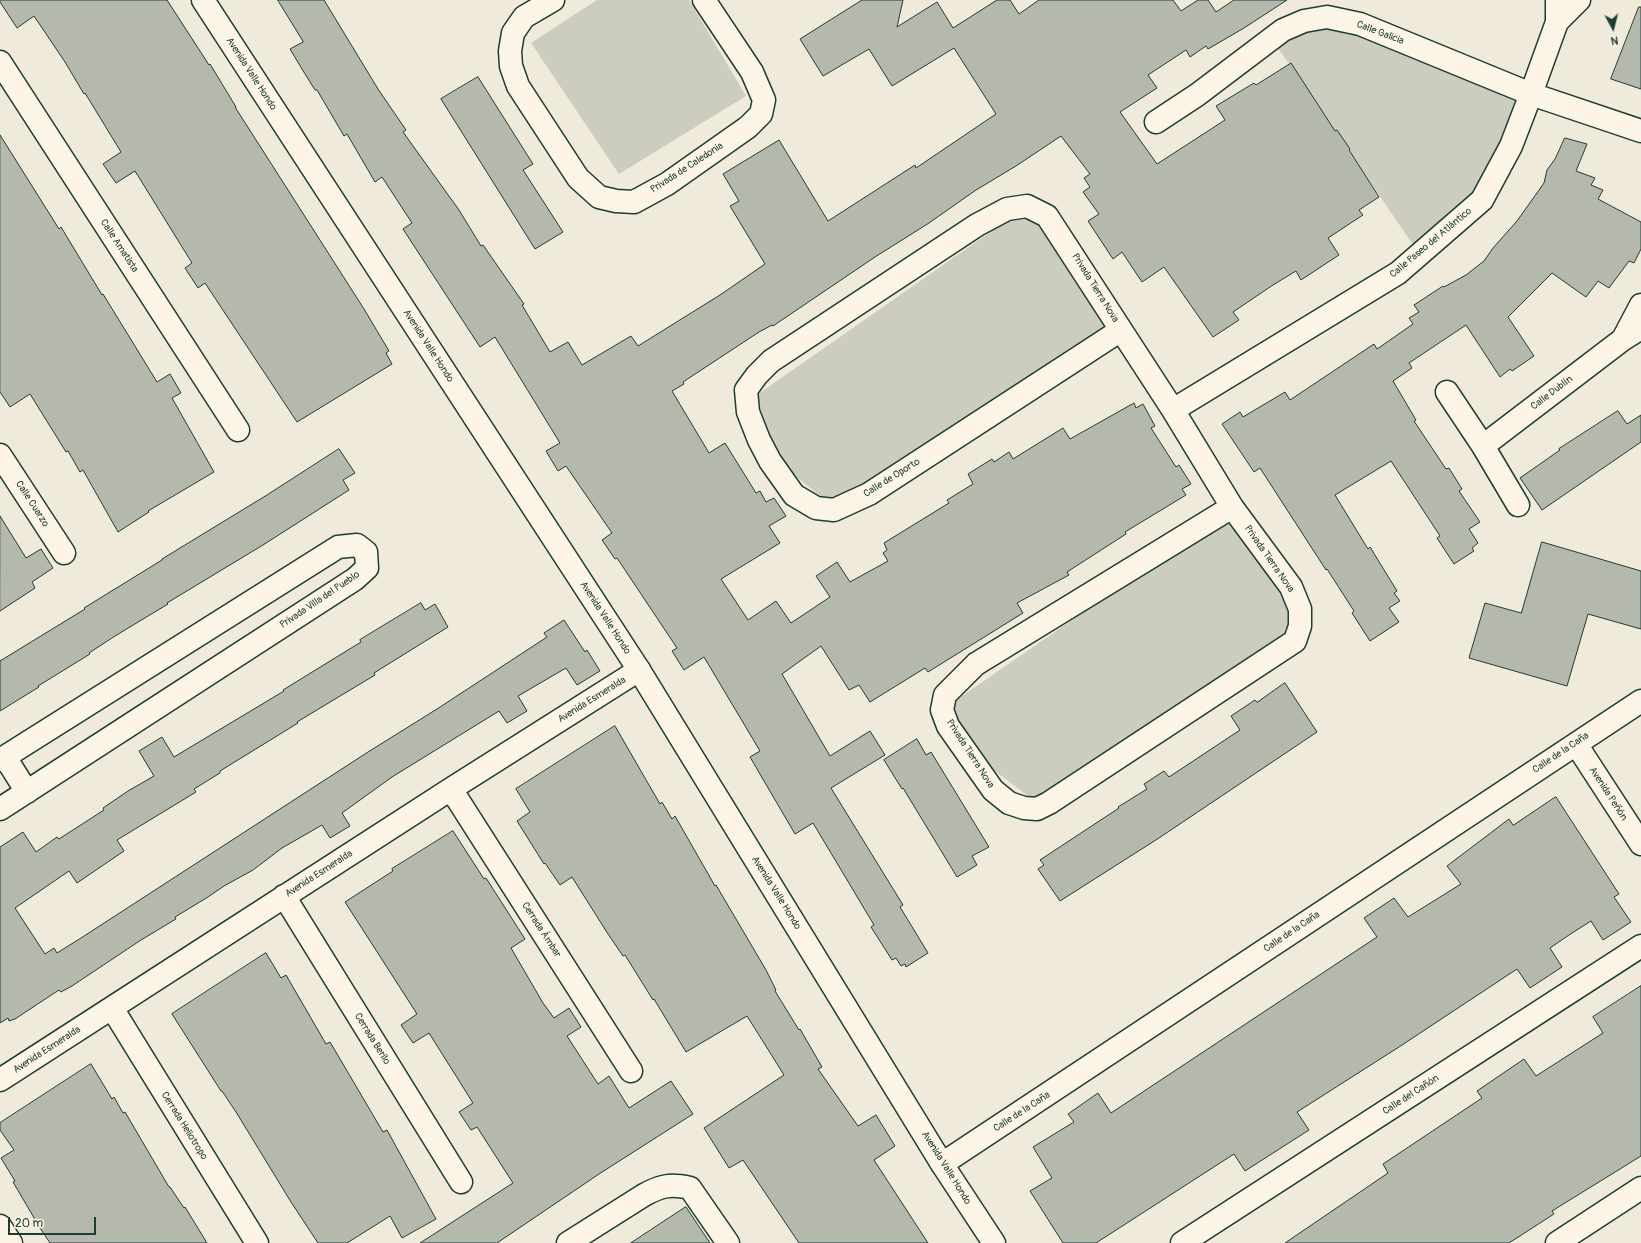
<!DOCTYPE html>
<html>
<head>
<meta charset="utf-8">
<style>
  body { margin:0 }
  #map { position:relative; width:1641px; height:1243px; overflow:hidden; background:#efeada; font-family:Pangolin,sans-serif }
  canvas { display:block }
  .north { position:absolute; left:1593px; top:8px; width:40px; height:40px; -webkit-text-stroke:3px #fcf5e5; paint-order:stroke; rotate:173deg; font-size:11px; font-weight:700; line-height:16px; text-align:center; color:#1f3d34 }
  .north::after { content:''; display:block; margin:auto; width:14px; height:18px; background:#1f3d34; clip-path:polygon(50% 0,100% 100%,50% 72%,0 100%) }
  .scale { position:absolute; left:8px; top:1217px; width:88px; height:18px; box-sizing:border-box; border:2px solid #1f3d34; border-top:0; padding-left:5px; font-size:12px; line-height:14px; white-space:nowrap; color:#1f3d34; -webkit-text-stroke:3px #fcf5e5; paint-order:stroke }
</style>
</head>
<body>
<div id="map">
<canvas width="1641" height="1243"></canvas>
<div class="north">N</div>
<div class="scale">20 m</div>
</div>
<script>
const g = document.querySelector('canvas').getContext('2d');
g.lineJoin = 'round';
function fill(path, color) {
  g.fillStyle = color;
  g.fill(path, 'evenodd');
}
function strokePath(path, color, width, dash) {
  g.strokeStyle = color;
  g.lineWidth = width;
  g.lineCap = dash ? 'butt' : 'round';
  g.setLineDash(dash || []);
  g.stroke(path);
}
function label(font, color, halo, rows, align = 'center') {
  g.font = font + ' Pangolin,sans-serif';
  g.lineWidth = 3;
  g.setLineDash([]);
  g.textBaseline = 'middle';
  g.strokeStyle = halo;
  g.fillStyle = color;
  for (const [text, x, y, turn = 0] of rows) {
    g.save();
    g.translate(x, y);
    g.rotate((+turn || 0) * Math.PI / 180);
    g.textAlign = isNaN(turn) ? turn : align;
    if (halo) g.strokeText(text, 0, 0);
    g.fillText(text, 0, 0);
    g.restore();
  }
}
const green = new Path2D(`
  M597,0H689L746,96L619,174L531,43Z
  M1326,17L1524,98L1477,196L1416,249L1276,45Z
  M1019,212L1042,221L1110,329L830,504L777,461L754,397Z
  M1232,510L1289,587L1299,626L1036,802L975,756L949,705Z`);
const building = new Path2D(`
  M0,0H167L209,65L210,64L236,107H235L364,309L389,351L386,353L392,364L297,422L205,283L198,288L185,268L192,263L135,171L116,183L103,164L121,152L85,93L84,94L65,62L34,16L17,28L0,2Z
  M278,0H324L378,89L406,130L403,132L459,210L481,246L483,245L524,304L522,305L550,352L568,342L582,365L631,336L638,346L720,295L765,264L730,206L739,201L723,174L779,140L828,221L915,165L916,168L996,114L954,48L892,86L869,49L823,76L800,39L862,0H903L897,27L937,2L953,28L997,0H1010L1019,14L1039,0H1173L1181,11L1198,0H1208L1216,12L1234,0H1287L1244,28L1208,49L1206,46L1190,57L1186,50L1148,75L1157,88L1120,112L1157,164L1225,120L1216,106L1254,83L1256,85L1291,63L1335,131L1337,130L1350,149L1349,150L1379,197L1359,210L1363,215L1328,238L1339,255L1301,280L1296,271L1273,285L1233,312L1239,320L1213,337L1164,267L1142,282L1122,252L1113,259L1088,221L1099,214L1083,192L1090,187L1084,178L1090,174L1061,136L1016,166L976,190L929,223L875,257L773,326L772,325L759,332L683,382L684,384L672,391L709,453L725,443L756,493L760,491L766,502L774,498L786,516L769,526L780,543L721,579L748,620L776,601L791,623L830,597L816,576L837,562L850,582L888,561L883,553L887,550L884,543L949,503L947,500L973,484L968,474L992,459L994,462L1009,452L1013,459L1063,428L1070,439L1134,403L1136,408L1143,404L1155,426L1151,428L1176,467L1179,465L1191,484L1182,489L1186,495L1125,532L1126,534L1067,572L1069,575L1017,603L1023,613L928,672L925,668L870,702L859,685L849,690L821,646L782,674L830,756L870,731L885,755L831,788L903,905L900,907L928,953L906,967L905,964L901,966L896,958L892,960L871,927L874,925L813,823L795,834L750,757L760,751L704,657L684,670L672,651L677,648L617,558L615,559L602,540L612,533L566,466L558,471L546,451L560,443L495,337L480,347L403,229L412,223L382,177L375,182L347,134L344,136L317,90H315L302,69L290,49L303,42Z
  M1639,7H1641V89L1611,79Z
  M478,77L533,164L523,170L563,232L535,249L441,99Z
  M0,135L59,229L61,227L102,295L103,294L157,382L170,374L181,393L172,398L214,472L148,511L149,512L118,532L83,470L80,472L68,451L66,452L30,394L10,407L0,392Z
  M1565,138L1587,144L1576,171L1595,178L1591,185L1603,190L1598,199L1641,222V249L1634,263L1629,261L1609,288L1598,281L1586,297L1552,273L1508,317L1534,356L1512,371L1510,369L1500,377L1466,325L1409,363L1412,368L1393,381L1416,420L1414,421L1446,469L1449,468L1462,489L1459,491L1480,522L1469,529L1478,543L1472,548L1474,551L1454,564L1437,538L1440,536L1391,461L1335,495L1368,549L1370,547L1397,591L1394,593L1400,601L1389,608L1399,622L1370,641L1352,613L1354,611L1327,569L1326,570L1260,468L1254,472L1222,424L1240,412L1243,417L1285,392L1290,400L1374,344L1377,349L1413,324L1409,318L1419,312L1414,305L1443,286L1444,287L1466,275L1484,261L1493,248L1517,221L1544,183L1547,170L1555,159Z
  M1618,411L1627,424L1641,415V442L1542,510L1520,478L1560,450L1559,449Z
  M339,449L355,473L343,480L349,490L263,545L167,603L168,604L115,636L89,653L90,654L38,686L39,687L0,711V661L85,609L84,608L162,560V559L267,495Z
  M0,516L26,558L41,549L53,568L32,582L35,588L0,611Z
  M1542,542L1641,571V629L1588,614L1567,686L1469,658L1485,603L1521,613Z
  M421,603L425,610L435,604L448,627L374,673L375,675L297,722L298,723L220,771V773L194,789L196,792L117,840L124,851L77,883L69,871L15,908L45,954L54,948L57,953L81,938L368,752L437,709L547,637L544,633L564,620L585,652L587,650L600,671L577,685L566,668L518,696L527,711L507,723L499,711L392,777L342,813L350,826L330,838L322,825L282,848L253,870L224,886L208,897L175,917L176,919L141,940L72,986L61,992L59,990L15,1019L9,1021L8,1018L0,1023V847L23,832L36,852L57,837L59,839L104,810L103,808L128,791L154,776L139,751L162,737L174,757L284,691L283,690L361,642L360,640Z
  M1285,683L1317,732L1159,838L1060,901L1038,869L1044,865L1040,860L1119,808L1118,807L1147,789L1144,784L1164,771L1169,777L1240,730L1231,716L1255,700L1257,702Z
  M615,726L660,804L662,802L672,819L675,816L715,886L716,885L766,970L776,990L775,991L799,1030L800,1029L822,1067L818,1069L858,1126L876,1115L895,1146L874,1160L928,1243H799L743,1160L729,1168L704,1128L784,1075L747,1016L686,1052L654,999L653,1000L625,955L623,956L608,934L572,877L560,885L545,863L544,864L517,821L530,812L516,789Z
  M917,739L926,755L931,752L989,847L972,856L977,865L957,877L903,788L902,789L884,760Z
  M1556,797L1619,894L1614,897L1631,922L1603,940L1591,921L1572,933L1550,948L1562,967L1530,988L1517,969L1399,1047L1297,1112L1309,1130L1245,1171L1234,1154L1096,1243H1063L1030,1191L1052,1178L1033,1147L1074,1122L1068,1114L1098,1093L1111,1113L1377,937L1364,918L1394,898L1408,917L1461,884L1447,866L1509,819L1513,825Z
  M453,831L484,879L486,878L525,939L511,948L543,1003L554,1018L569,1008L581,1027L567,1036L598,1084L609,1076L629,1108L671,1081L693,1114L599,1174L497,1243H420L513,1183L477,1127L471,1130L459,1112L473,1103L429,1033L413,1043L401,1025L417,1014L345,902L393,871L392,869Z
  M266,953L281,978L286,975L326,1044L330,1042L383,1132L387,1130L436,1219L402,1238L390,1216L347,1243H318L291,1202L236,1112L222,1091H221L172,1014Z
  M1641,986V1156L1552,1211L1554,1214L1509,1243H1285L1388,1173L1383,1164L1482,1098L1477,1091L1524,1059L1536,1076L1603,1033L1593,1017Z
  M91,1064L112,1099L114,1097L123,1113L125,1112L169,1187H170L184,1208L185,1207L207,1243H50L40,1228L13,1182L15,1181L1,1158L14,1150L0,1130V1123Z
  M686,1207L710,1243H631Z`);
const street = new Path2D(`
  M553,0L524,17L513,33L510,51L511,66L518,86L578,178L599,197L616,201L634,202L667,184L748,127L761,114L764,100L752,72L704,0
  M1557,22L1579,0
  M0,62L238,430
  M1156,122L1197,95L1283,30L1304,21L1327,17L1360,24L1531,94L1641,131
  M1121,330L869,494L834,510L816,508L794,495L770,461L759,440L748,412L746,390L757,375L771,361L977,225L1007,209L1027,206L1047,216L1173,410L1232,507L1291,587L1300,609V626L1295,641L1049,803L1037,809L1024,808L1009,803L993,790L948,726L942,710L945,695L976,664L1232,507
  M1623,339L1641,305
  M1447,392L1483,446L1518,505
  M1173,410L1398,273L1482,200L1511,146L1531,94L1557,22V0
  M1483,446L1622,340L1641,328
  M0,455L64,553
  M1576,744L1641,844
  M5,757L27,792
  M0,760L338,547L357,545L366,552L367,568L355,579L0,809
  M451,789L631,1071
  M284,896L461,1182
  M112,1008L257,1243
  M0,1080L451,789L639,670
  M942,1164L1641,701
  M0,1226L11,1243
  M568,1243L644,1195C662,1185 671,1184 690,1188L728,1243
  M1182,1243L1641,946
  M1557,1243L1641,1188`);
const secondary = new Path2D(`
  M203,0L639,670L942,1164L994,1243`);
const streetNames = [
  ["Calle Galicia",1380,33,21],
  ["Avenida Valle Hondo",251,74,57],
  ["Privada de Caledonia",687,168,-33],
  ["Calle Paseo del Atlántico",1431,243,-40],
  ["Calle Amatista",119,246,57],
  ["Privada Tierra Nova",1095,288,58],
  ["Avenida Valle Hondo",428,346,57],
  ["Calle Dublín",1552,393,-37],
  ["Calle de Oporto",892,478,-32],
  ["Calle Cuarzo",32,504,57],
  ["Privada Tierra Nova",1269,559,55],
  ["Privada Villa del Pueblo",320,600,-34],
  ["Avenida Valle Hondo",605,618,57],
  ["Avenida Esmeralda",592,700,-32],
  ["Calle de la Caña",1561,753,-34],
  ["Privada Tierra Nova",970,754,57],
  ["Avenida Peñón",1608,794,57],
  ["Avenida Esmeralda",319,874,-33],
  ["Avenida Valle Hondo",776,893,58],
  ["Cerrada Ámbar",541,930,57],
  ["Calle de la Caña",1292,932,-34],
  ["Cerrada Berilo",372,1039,58],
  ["Avenida Esmeralda",47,1050,-33],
  ["Calle del Cañón",1411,1095,-33],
  ["Calle de la Caña",1022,1112,-33],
  ["Cerrada Heliotropo",184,1126,58],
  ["Avenida Valle Hondo",946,1168,58]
];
fill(green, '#cccdbf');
fill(building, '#b5b9ad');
strokePath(building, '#1f3d34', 1);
strokePath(street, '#1f3d34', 25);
strokePath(secondary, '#1f3d34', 25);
strokePath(street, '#fcf5e5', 22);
strokePath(secondary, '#fcf5e5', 22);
label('10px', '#1f3d34', '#fcf5e5', streetNames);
</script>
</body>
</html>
